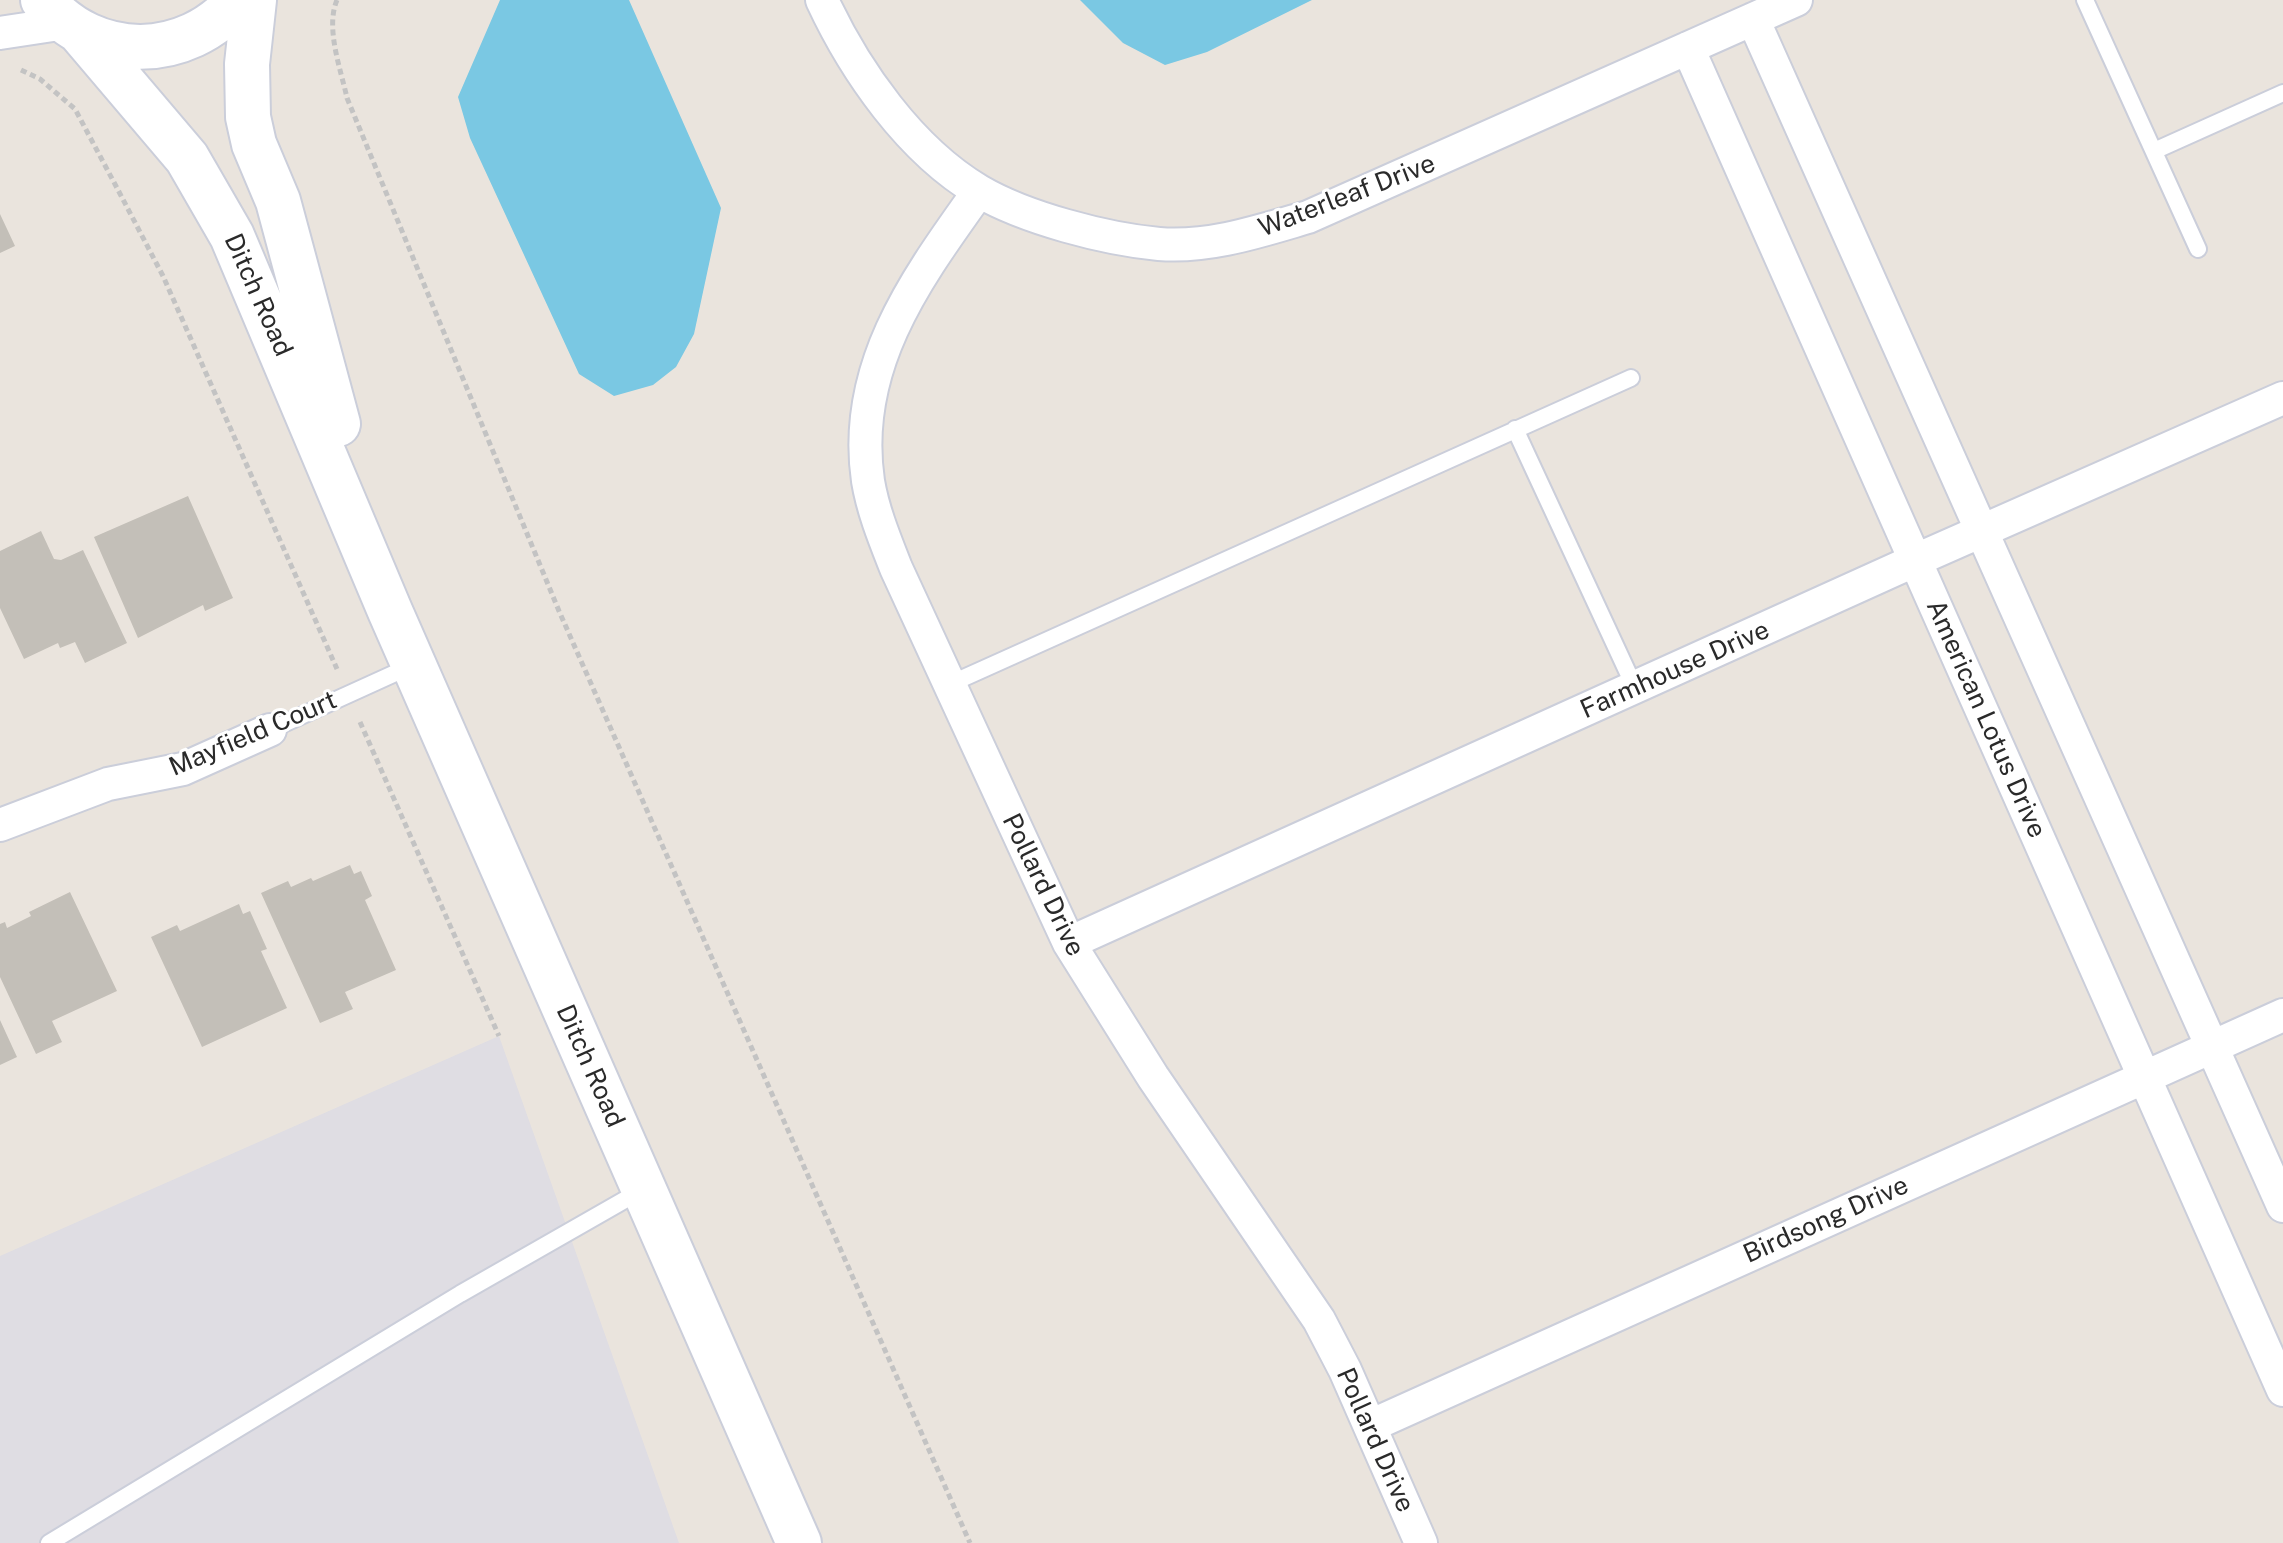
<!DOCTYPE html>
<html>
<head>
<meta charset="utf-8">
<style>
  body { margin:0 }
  canvas { display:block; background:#eae4dd }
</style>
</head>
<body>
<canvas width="2283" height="1543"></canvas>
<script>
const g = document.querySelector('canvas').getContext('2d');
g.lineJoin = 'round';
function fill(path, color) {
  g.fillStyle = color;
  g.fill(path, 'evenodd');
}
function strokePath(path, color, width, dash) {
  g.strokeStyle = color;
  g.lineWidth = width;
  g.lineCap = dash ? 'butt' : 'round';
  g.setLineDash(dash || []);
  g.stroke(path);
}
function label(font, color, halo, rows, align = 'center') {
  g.font = font + ' "Public Sans",sans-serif';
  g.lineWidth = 6;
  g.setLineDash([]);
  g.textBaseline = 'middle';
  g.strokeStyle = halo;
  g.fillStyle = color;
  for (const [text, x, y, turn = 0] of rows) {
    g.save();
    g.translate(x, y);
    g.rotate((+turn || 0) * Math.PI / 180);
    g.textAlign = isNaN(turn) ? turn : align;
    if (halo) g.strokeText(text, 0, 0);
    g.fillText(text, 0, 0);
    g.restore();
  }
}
const industrial = new Path2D(`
  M499,1036L679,1543H0V1256Z`);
const water = new Path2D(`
  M500,0H629L721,208L694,334L676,367L653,385L614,396L579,374L470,138L458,97Z
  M1080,0H1312L1207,52L1165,65L1123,43Z`);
const building = new Path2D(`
  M0,214L15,246L0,253Z
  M188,496L233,598L205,611L203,605L138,638L94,537Z
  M41,531L54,559L61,560L83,550L127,643L85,663L75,642L60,648L58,643L24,659L0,608V551Z
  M350,865L354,874L361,871L372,896L365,900L396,970L345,992L353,1009L320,1023L261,893L288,881L291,887L311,878L313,881Z
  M70,892L117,991L52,1021L62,1042L36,1054L0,977V924L5,922L7,928L31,916L29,912Z
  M239,904L243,914L250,911L267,949L261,951L287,1008L202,1047L151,937L177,925L180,931Z
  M0,1020L17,1057L0,1065Z`);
const path = new Path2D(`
  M337,0C325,28 341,70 347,98L559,611L970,1543
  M21,70L40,79L75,109L117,188L163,276L337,669
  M360,722L499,1036`);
const lane = new Path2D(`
  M2085,0L2198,249
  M2154,151L2283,93
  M1515,429L1635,688
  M950,684L1631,378
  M270,730L413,665
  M49,1543L460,1294L642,1190`);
const street = new Path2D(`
  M822,0C855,71 910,150 979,191C1025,218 1105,239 1159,244C1210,248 1260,231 1308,217L1796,0
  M1753,19L2283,1206
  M0,33L66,23
  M1688,48L2283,1390
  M979,191C917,278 851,366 868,481C873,511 885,540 896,568L1069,943L1153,1077L1319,1320L1345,1370L1421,1543
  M0,825L108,784L183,769L270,730
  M1069,943L1916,560L2283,398
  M1370,1426L2283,1015`);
const secondary = new Path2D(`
  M43,0C94,63 187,62 238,0
  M254,0L247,64L248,117L254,144L278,201L338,424
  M80,32L187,158L232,236L390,611L799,1543`);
const streetNames = [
  ["Waterleaf Drive",1347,196,-21],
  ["Ditch Road",258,295,66],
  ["Farmhouse Drive",1675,670,-24],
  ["American Lotus Drive",1986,719,66],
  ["Mayfield Court",253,734,-23],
  ["Pollard Drive",1043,885,64],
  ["Ditch Road",590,1066,66],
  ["Birdsong Drive",1826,1220,-24],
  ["Pollard Drive",1375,1440,66]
];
fill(industrial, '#dfdde3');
fill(water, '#7ac8e3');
fill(building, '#c3bfb8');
strokePath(lane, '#cbceda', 20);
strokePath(street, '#cbceda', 36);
strokePath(secondary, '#cbceda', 48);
strokePath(path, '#c3c3c3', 5, [6, 4]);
strokePath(lane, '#fff', 16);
strokePath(street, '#fff', 32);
strokePath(secondary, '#fff', 44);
label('26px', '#2a2a2a', '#fff', streetNames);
</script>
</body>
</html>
